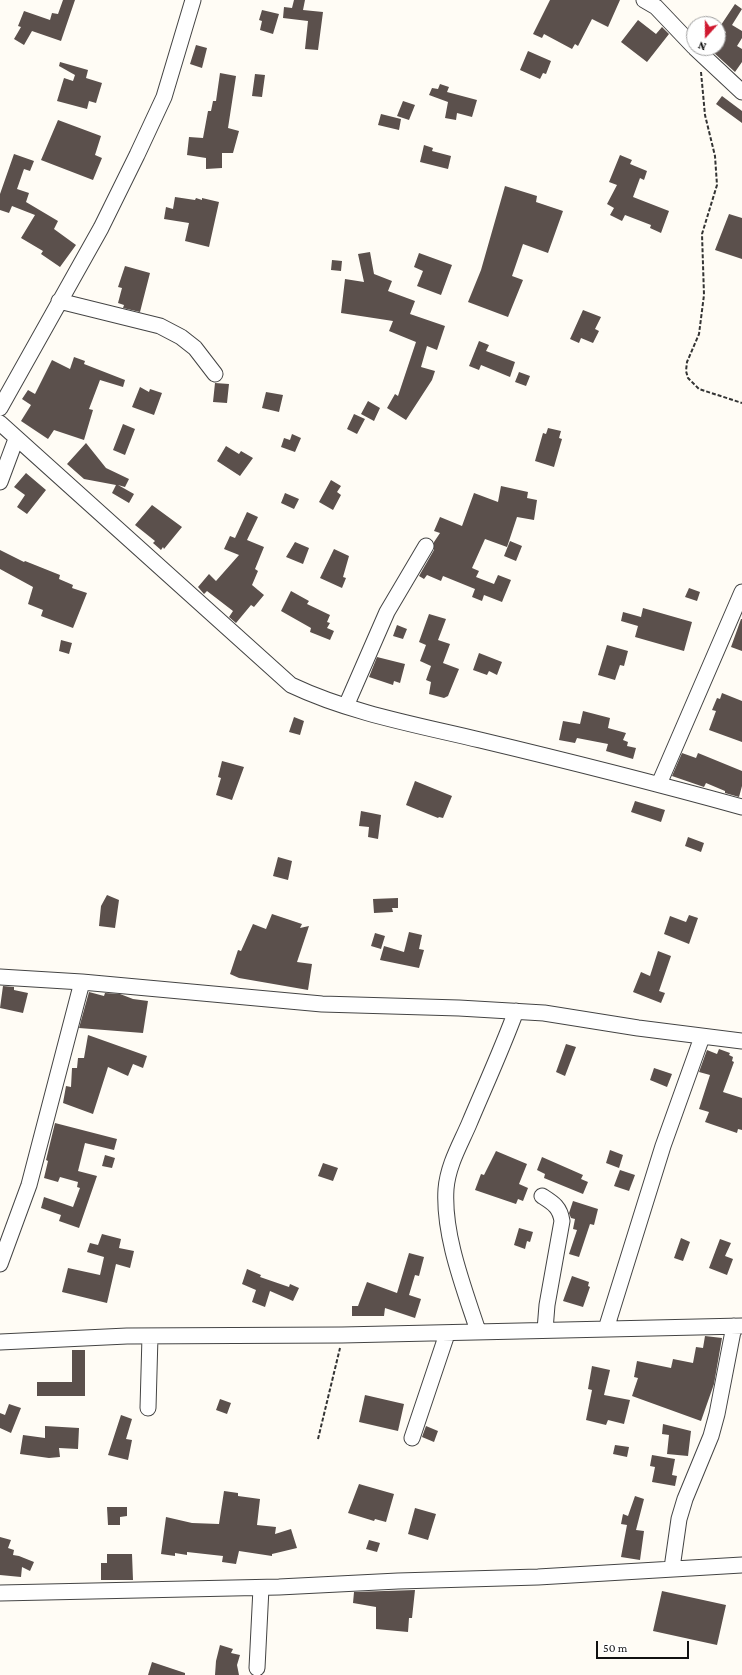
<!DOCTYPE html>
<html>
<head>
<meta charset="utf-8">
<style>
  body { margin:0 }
  #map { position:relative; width:742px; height:1675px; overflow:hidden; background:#fffcf5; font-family:"Crimson Pro",serif }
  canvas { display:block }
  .north { position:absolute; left:686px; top:16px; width:40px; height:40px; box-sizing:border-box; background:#fff; border:1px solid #a0a0a0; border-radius:50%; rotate:201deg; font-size:11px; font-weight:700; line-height:16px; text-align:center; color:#111 }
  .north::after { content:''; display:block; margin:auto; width:14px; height:18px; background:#d01930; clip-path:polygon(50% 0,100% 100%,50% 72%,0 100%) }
  .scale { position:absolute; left:596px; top:1641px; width:93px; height:18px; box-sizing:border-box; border:2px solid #111; border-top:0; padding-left:5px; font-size:12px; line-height:14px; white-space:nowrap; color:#111; -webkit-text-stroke:3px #fff; paint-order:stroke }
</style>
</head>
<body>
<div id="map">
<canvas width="742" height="1675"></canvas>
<div class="north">N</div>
<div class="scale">50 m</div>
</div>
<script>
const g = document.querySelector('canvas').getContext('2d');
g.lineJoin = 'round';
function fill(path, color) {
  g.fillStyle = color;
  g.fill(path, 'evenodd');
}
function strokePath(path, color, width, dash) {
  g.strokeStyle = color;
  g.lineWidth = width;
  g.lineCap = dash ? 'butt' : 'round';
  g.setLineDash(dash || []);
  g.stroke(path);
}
const building = new Path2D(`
  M63,0H75L61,41L32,31L24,45L14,39L21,27L18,26L24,11L50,20L52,13L58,14Z
  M294,0H305L303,10L323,12L318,50L305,49L308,21L283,18L284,7L292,8Z
  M550,0H620L608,27L592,19L578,46L575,44L572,49L544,34L542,38L533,34Z
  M735,4L742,9L732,25L742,31V38L737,46L742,49V62L735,72L713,52L716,48H718V44L726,32L719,28Z
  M262,10L279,14L273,34L260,30L262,21L259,20Z
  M638,20L656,34L662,27L669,34L647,62L621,42Z
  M196,45L207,48L202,68L190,64Z
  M528,51L551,61L546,74L543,73L540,79L520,70Z
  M60,62L88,70L86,78L102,83L96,103L89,101L87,109L57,101L64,78L73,81L75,75L59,66Z
  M220,73L236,76L228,128L239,131L233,153H222V168L206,169V158L187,155L189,137L203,138L208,111H211L213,101H216Z
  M255,74L265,75L262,97L252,96Z
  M440,84L449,87L447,92L477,100L472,117L457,113L456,120L445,118L448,102L429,95L432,88L438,89Z
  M722,96L742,111V123L716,104Z
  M403,101L415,105L409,120L397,116Z
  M381,114L401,119L399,130L378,125Z
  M58,120L101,136L95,155L102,158L93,180L41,160Z
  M424,145L433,148L432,151L451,156L448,169L420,162Z
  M14,154L34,161L30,171L24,169L17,189L29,193L26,202L58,221L54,229L76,245L60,267L41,254L43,251L21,238L35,215L12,206L9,213L0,210V194Z
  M620,155L632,160L630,164L647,171L644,180L640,178L633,197L669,211L661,233L650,228L651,225L625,215L622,221L610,215L614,208L607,204L617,185L609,182Z
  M505,186L537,196L536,202L563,211L548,253L523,244L512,276L523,280L508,317L468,302L481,270Z
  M175,197L195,200L196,198L202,200V198L219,202L209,247L185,241L189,223L164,219L166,207L173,209Z
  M729,214L742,218V259L715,250Z
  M370,252L374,274L392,281L388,291L415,301L410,314L445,326L437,350L427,346L421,367L435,371L432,380L406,420L387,408L395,394L398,396L416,342L389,331L393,321L341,313L345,279L364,282L358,254Z
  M419,253L452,265L441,295L417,286L423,271L414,267Z
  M332,260L342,261L341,271L331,270Z
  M125,266L150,273L140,312L123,308L124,305L118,303L122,288L118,287Z
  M583,310L601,317L595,329L599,331L593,343L581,338L579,343L570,339Z
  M479,341L489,345L486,351L515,362L510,377L481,365L479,370L469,366Z
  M74,357L85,361L84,364L125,380L123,387L100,380L89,409L93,410L84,440L54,430L48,439L21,421L31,405L22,399L28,390L35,394L52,360L70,369Z
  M519,372L530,376L526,386L515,382Z
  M215,383L229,384L227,403L213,402Z
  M140,387L149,392L150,389L162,393L154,415L132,407Z
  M266,392L283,395L279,412L262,408Z
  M368,401L380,408L374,421L361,414Z
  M354,414L365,419L357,434L347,429Z
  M123,424L135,429L125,455L113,450Z
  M548,428L561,431L559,438L562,439L554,467L535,461L543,433L546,434Z
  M292,434L301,438L295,452L281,447L284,438L290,440Z
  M86,443L106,468L129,479L125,487L118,485L134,494L129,503L112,493L116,485L84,479L67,464Z
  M226,446L239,454L241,451L253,458L240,476L217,461Z
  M26,473L46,490L27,514L17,507L25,495L14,487Z
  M331,480L341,486L337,492L341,495L333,510L319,502Z
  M501,486L528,492L527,498L537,500L534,520L517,517L507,547L485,539L472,568L479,571L476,577L494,584L498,575L511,580L502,602L484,595L482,601L472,597L475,589L443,576L441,581L427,575L424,579L419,576L434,550V542L440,533L434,531L440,517L462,526L474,493L498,502Z
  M285,493L299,499L294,509L281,503Z
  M152,505L182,527L164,549L163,547L161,550L153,543L155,541L135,525Z
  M247,512L258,517L247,540L264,547L255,569L258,571L252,585L264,595L254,607L251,605L236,623L229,617L233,611L207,591L204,594L198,587L209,574L216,581L239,555L224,549L230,536L235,538Z
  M510,541L522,546L516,561L504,556Z
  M295,542L309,548L303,564L286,557Z
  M334,549L349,556L343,577L346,578L342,588L320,578Z
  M0,550L24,562L25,561L60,575L59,579L73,585L72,588L87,593L73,628L41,616L43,610L28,604L33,587L0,569Z
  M689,588L700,592L697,601L685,597Z
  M291,591L309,601L307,604L330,615L327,622L330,623L327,628L334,631L330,640L310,632L311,628L281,611Z
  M643,608L692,622L684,651L635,637L638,626L621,621L623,612L641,617Z
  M429,614L446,619L438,640L450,644L443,663L459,669L448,696L444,698L429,694L431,682L426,680L431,666L420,661L426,645L419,642Z
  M741,619H742V651L731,647Z
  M397,625L407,629L403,639L393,636Z
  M61,640L72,643L69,654L59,651Z
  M607,645L628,651L624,666L620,665L615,680L598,675Z
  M479,653L502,662L497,675L489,671L487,675L473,670Z
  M377,657L405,664L400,683L394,681L393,685L369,677Z
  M722,693L742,701V742L709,730L716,711L712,710L717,698L720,699Z
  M583,711L610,718L608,728L626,733L623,740L628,742L627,746L636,748L633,759L606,751L608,744L577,738L575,743L559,740L563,721L580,724Z
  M294,717L304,721L300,735L289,732Z
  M682,753L696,758L698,753L742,771V786L739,797L725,793V791L706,783L704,787L672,776Z
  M222,761L244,767L232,800L216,795L221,778L218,777Z
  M415,781L452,796L443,818L439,817L438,818L406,805Z
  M635,801L665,810L661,822L631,812Z
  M361,811L381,815L378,839L368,837L369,827L359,826Z
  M688,837L704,843L701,852L685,846Z
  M278,857L292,861L288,880L273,876Z
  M107,895L119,900L115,928L99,926L101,906Z
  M398,898V908H392L393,912L374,913L373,899Z
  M272,914L302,924L300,928L309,926L297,962L312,964L308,990L239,978L230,974L238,950L241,951L253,924L266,929Z
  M689,915L698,918L689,944L664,934L670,916L686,922Z
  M409,932L422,935L419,949L424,950L419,968L380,960L384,946L404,952Z
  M375,933L385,936L381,949L371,946Z
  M658,951L671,956L659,991L665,993L661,1003L633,992L641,972L650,976Z
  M3,986L14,987V990L28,993L23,1013L0,1008Z
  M89,992L104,996L105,993L120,994L133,999L148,1001L143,1033L79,1028Z
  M88,1035L147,1056L143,1068L133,1064L128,1076L108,1067L93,1114L63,1103L66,1086L71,1087L72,1068H77L78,1058H84Z
  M566,1044L576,1047L565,1076L556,1072Z
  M719,1049L730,1053L729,1055L733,1057L732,1061L734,1062L723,1092L742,1098V1130L738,1129L737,1133L705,1122L709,1112L699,1109L710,1075L699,1072L707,1050L717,1054Z
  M654,1068L672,1074L667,1087L650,1080Z
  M55,1123L117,1139L114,1150L85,1143L78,1171L97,1176L79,1228L59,1221L61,1215L41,1208L44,1197L73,1207L80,1188L77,1187L78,1182L60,1177L58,1182L44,1178L48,1161L46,1160Z
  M610,1150L623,1155L619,1168L606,1163Z
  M496,1151L527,1164L519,1184L528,1188L523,1201L518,1199L516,1204L475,1190L481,1174L484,1175Z
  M105,1155L115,1158L112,1168L102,1166Z
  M542,1157L583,1175L581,1179L588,1182L583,1194L544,1178L545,1174L537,1170Z
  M323,1163L338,1168L333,1181L318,1176Z
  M620,1170L635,1175L629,1191L614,1186Z
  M573,1201L598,1209L594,1225L590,1224L579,1257L569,1254L577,1230L573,1229L575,1219L571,1218L569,1213Z
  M519,1228L533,1232L530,1242L527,1241L525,1249L514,1245Z
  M102,1234L121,1239L119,1248L134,1251L130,1268L116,1264L107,1303L62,1292L68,1268L100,1275L104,1257L87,1252L90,1243L98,1245Z
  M681,1238L690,1242L683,1261L674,1258Z
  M720,1239L731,1243L725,1256L733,1259L727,1275L709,1268Z
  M409,1253L424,1257L419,1276L415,1275L409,1295L421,1299L415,1318L385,1308L384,1316H352V1306H358L367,1282L397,1293Z
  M247,1269L261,1275L260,1277L289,1287L290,1284L299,1288L293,1301L270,1291L265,1307L252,1302L256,1290L242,1284Z
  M572,1276L589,1282L588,1286L590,1287L583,1307L563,1301Z
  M705,1336L722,1338L714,1384L701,1421L632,1396L638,1378L634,1377L637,1361L671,1368L673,1359L693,1363L696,1347L703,1348Z
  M72,1350H85V1396H37V1382H72Z
  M592,1366L610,1370L604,1395L630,1400L624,1424L608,1420L606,1425L586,1420L592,1390L588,1389Z
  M365,1395L404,1404L398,1431L359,1422Z
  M220,1399L231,1403L227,1414L216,1410Z
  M9,1404L21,1408L11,1433L0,1428V1413L5,1415Z
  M121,1415L132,1419L126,1439L132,1440L128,1460L108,1455Z
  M663,1424L691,1431L688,1456L667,1454L669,1435L662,1434Z
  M45,1426L79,1428L78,1449L59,1448L60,1457L49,1458L20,1454L23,1435L45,1438Z
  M426,1426L438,1431L434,1442L422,1437Z
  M615,1445L629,1447L627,1457L613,1454Z
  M652,1455L675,1459L672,1475L677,1476L675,1486L652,1482L655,1467L650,1466Z
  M359,1484L394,1494L386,1522L375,1519L374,1521L348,1513Z
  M224,1491L238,1493V1496L260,1499L257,1525L276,1527L275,1534L291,1529L297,1548L272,1554V1556L239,1551L236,1564L222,1562L223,1556L187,1552V1555L175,1553V1556L161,1554L166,1517L192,1523L219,1524Z
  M635,1496L644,1499L636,1530L644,1531L640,1560L621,1557L627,1525L621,1524L623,1514L628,1516Z
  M107,1507H127V1516L120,1517V1525H108Z
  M415,1508L436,1514L428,1540L408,1534Z
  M0,1537L11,1540L8,1548L14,1550L13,1555L19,1556L34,1562L30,1571L22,1567L21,1577L0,1575Z
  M369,1540L380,1543L377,1552L366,1549Z
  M107,1554H132L133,1580H101V1563H107Z
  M415,1590L412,1618H409L408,1632L376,1629V1607L353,1603L354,1592Z
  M662,1591L726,1605L717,1645L653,1631Z
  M220,1645L233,1649L231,1653L240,1655L237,1665L239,1675H215L216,1661Z
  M152,1662L185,1673V1675H148Z`);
const path = new Path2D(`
  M701,72L705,115L715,156L717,185L702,234L704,295L699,334L687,362L686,371L688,378L699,389L742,403
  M318,1439L340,1348`);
const street = new Path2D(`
  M644,0L656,7L694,47
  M695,48L742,92
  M59,301L160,326L181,337L195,348L215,374
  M0,408L101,228L137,155L164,97L193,0
  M0,423L291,685C350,713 417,725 480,740C568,761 655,783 742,807
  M0,482L16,439
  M346,706L387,612L426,546
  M659,784L742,592
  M0,977L82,982L322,1004L459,1008L544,1013L638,1028L742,1041
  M542,1196C553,1203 560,1207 562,1221L547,1305L545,1330
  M0,1264L29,1185L82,982
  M606,1329L663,1146L702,1037
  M478,1331C464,1288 443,1235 446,1189C448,1165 460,1145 469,1124C485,1086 502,1049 516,1011
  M0,1342L127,1336L342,1335L742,1326
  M148,1408L150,1336
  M412,1438L447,1334
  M672,1568L679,1519L685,1499L711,1436L717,1414L734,1326
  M0,1593L279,1587L398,1581L538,1577L742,1565
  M257,1668L261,1588`);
fill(building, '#5b504c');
strokePath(street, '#444', 17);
strokePath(path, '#333', 2, [4, 2]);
strokePath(street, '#fff', 15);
</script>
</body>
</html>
